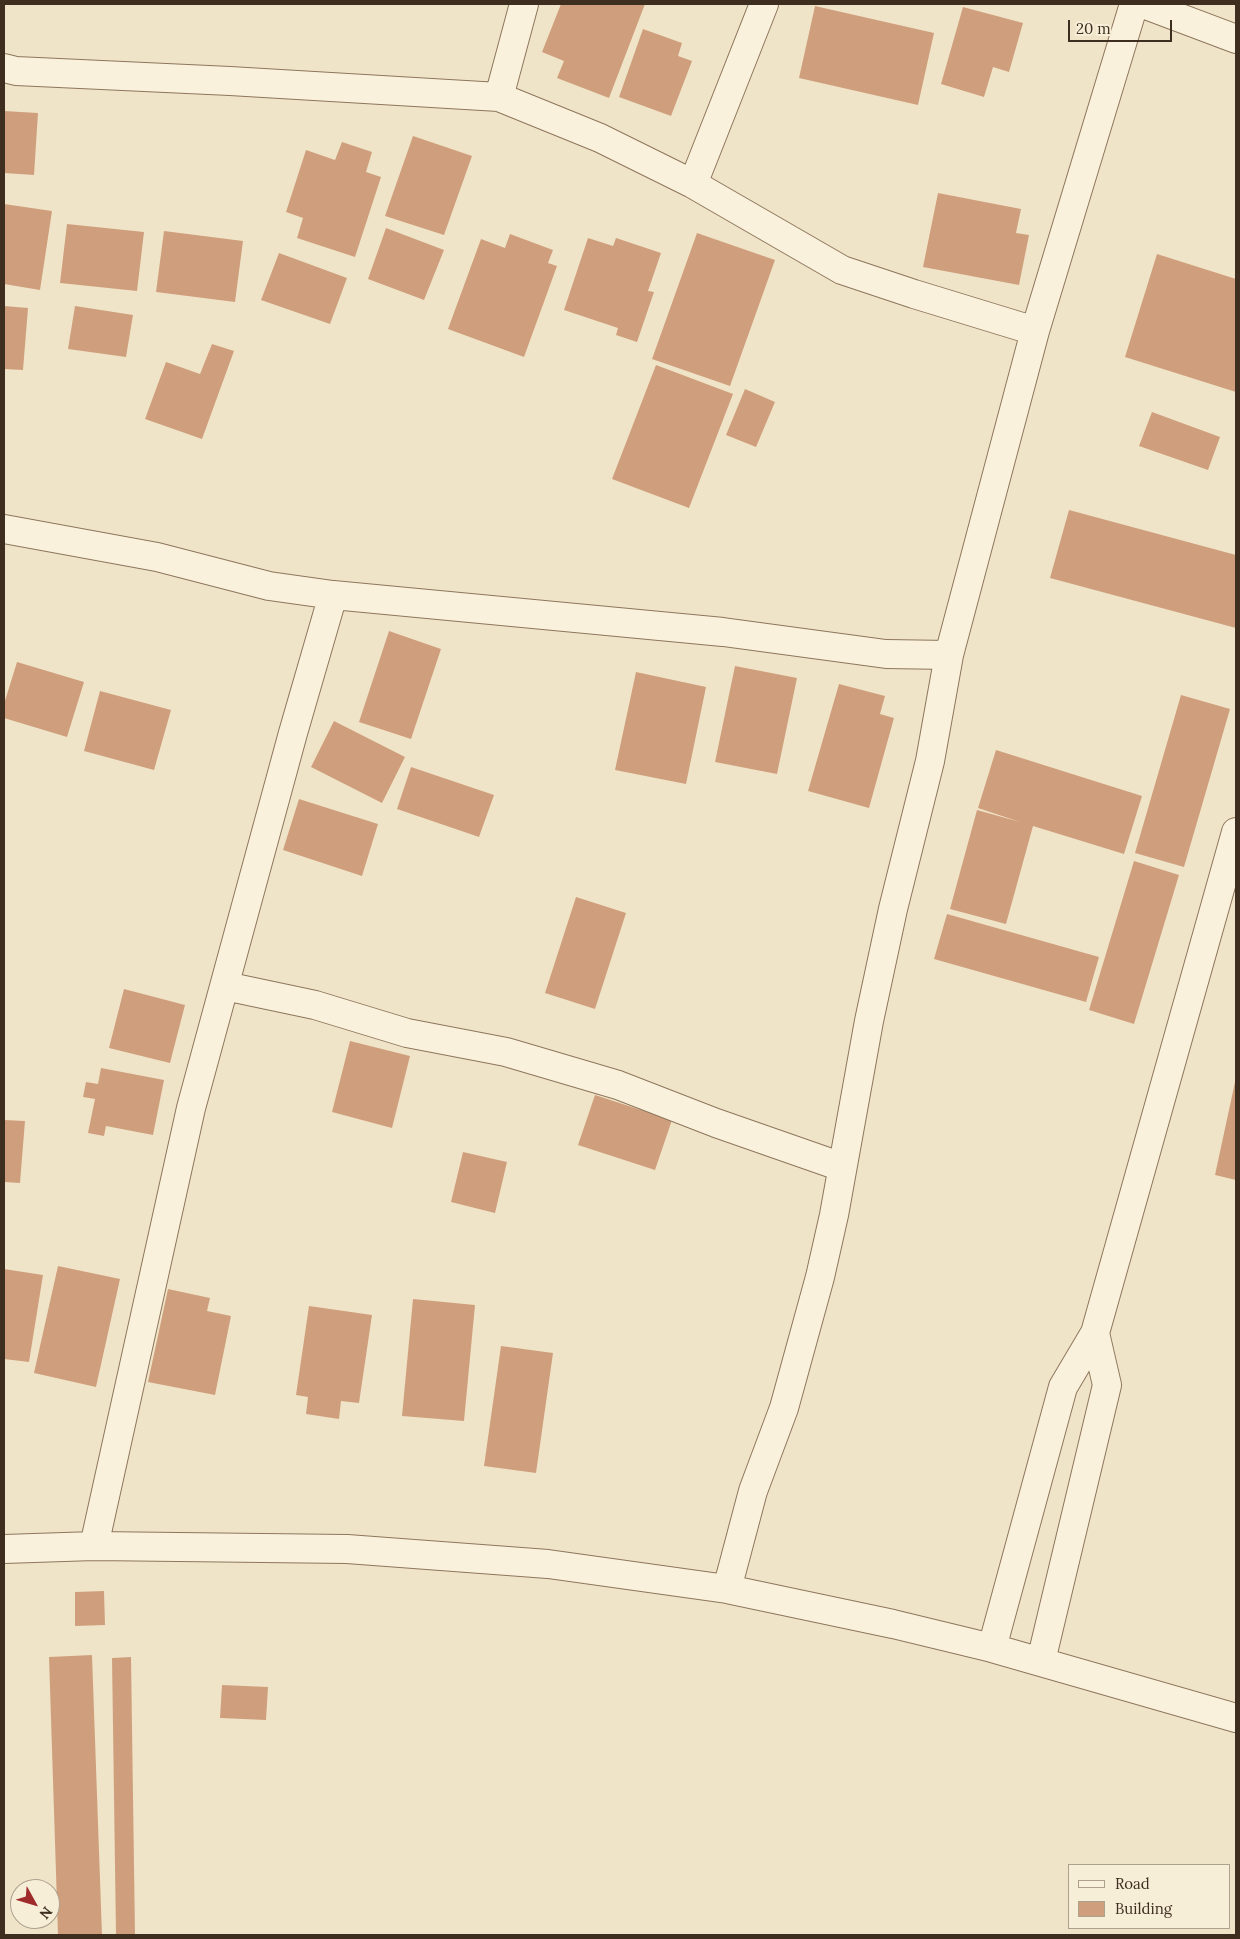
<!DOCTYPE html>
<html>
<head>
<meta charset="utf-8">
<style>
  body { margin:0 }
  #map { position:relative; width:1240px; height:1939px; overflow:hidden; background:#f0e4c8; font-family:Lora,serif }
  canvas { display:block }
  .frame { position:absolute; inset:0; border:5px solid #3d2e20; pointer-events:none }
  .legend { position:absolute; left:1068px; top:1864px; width:162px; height:65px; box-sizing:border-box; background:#f7eed8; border:1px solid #ada18e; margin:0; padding:6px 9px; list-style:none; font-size:15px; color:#3d2e20 }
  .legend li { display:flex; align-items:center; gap:10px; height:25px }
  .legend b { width:25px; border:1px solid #ada18e }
  .north { position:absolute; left:10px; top:1879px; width:50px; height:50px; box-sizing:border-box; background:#f7eed8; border:1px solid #ada18e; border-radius:50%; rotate:129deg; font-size:14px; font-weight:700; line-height:20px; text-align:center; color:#3d2e20 }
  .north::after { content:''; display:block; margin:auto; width:18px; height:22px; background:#9e2a2b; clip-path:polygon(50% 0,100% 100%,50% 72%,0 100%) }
  .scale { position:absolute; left:1068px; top:20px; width:104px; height:22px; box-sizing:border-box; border:2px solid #3d2e20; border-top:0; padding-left:6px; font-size:15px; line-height:18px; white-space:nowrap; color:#3d2e20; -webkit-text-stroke:4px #f7eed8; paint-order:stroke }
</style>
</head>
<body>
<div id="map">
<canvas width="1240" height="1939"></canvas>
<div class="frame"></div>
<ul class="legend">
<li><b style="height:6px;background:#faf1dc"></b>Road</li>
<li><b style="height:14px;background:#cf9f7d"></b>Building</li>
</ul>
<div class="north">N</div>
<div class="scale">20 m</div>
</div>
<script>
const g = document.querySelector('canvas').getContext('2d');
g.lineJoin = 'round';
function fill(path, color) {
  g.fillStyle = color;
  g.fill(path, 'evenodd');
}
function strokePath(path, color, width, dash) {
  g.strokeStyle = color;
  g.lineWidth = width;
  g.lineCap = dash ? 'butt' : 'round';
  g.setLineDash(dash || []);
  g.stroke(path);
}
const building = new Path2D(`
  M561,4H645L609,98L557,78L564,61L542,52Z
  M815,6L934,33L918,105L799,78Z
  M963,7L1023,23L1009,72L993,67L984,97L941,84Z
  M643,29L682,43L678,56L692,61L671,116L619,97Z
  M4,111L38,113L34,175L4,173Z
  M413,136L472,156L444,235L385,216Z
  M342,142L372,152L366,172L381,177L355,257L297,238L303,218L286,212L306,150L335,160Z
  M938,193L1021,209L1016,233L1029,235L1019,285L923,267Z
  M4,204L52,211L40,290L4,284Z
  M67,224L144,232L137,291L60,283Z
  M386,228L444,250L424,300L368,279Z
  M164,231L243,241L235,302L156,292Z
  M697,233L775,260L730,386L652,359Z
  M510,234L553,250L548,263L557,266L524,357L448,329L481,239L505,248Z
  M588,238L613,246L616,238L661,253L648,291L654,292L637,342L616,335L618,328L564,310Z
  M279,253L347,278L330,324L261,300Z
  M1157,254L1236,279V392L1125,357Z
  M4,306L28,308L23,370L4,369Z
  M75,306L133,315L126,357L68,349Z
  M212,344L234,351L202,439L145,419L166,362L200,374Z
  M656,365L733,394L689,508L612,479Z
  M745,389L775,402L756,447L726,435Z
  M1152,412L1220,437L1208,470L1139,446Z
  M1069,510L1236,555V628L1050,578Z
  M389,631L441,649L411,739L359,722Z
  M17,662L84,682L67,737L4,718V704Z
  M735,666L797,678L777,774L715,762Z
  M636,672L706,687L686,784L615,770Z
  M839,684L885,696L880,714L894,718L869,808L808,791Z
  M100,691L171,710L154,770L84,751Z
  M1181,695L1230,709L1184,867L1135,853Z
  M334,721L405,757L382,803L311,767Z
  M996,750L1142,796L1124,854L1033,826L1006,924L950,909L977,810L1020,822L978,808Z
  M411,767L494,795L479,837L397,809Z
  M299,799L378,824L362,876L283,850Z
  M1134,861L1179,875L1134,1024L1089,1010Z
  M576,897L626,913L595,1009L545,993Z
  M947,914L1099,957L1086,1002L934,959Z
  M124,989L185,1005L170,1063L109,1048Z
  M350,1041L410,1056L392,1128L332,1112Z
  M101,1068L164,1080L153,1135L106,1126L104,1136L88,1133L95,1099L83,1097L86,1082L98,1084Z
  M1235,1082H1236V1180L1215,1175Z
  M595,1095L672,1120L655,1170L578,1145Z
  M4,1120L25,1121L20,1183L4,1182Z
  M463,1152L507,1162L495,1213L451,1202Z
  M58,1266L120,1279L96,1387L34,1373Z
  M4,1269L43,1275L29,1362L4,1359Z
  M168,1289L210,1298L207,1311L231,1316L215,1395L148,1382Z
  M413,1299L475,1305L464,1421L402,1416Z
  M309,1306L372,1315L359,1403L341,1401L339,1419L306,1414L308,1397L296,1395Z
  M501,1346L553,1353L536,1473L484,1466Z
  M104,1591L105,1625L75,1626V1592Z
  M92,1655L102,1935H58L49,1657Z
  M131,1657L135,1935H116L112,1658Z
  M222,1685L268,1687L266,1720L220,1718Z`);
const minor = new Path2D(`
  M764,4L693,184L842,270L914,294L1035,331
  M1143,4L1236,39
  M4,68L16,71L230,81L499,97L600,138L693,184
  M499,97L524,4
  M4,529L157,557L269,586L333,595L723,632L886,654L949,655
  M225,986L315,1005L407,1033L506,1052L618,1085L716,1123L842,1167
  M94,1546L191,1108L293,733L333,595
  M4,1549L94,1546L347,1549L548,1564L727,1589L893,1624L992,1648L1236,1718
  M727,1589L753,1491L784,1408L820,1277L834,1215L869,1021L893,909L930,761L949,655L1035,331L1134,4
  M992,1648L1063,1387L1095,1333L1236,832
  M1041,1661L1107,1385L1095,1333`);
fill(building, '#cf9f7d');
strokePath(minor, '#8d765c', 30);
strokePath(minor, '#faf1dc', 28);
</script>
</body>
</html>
